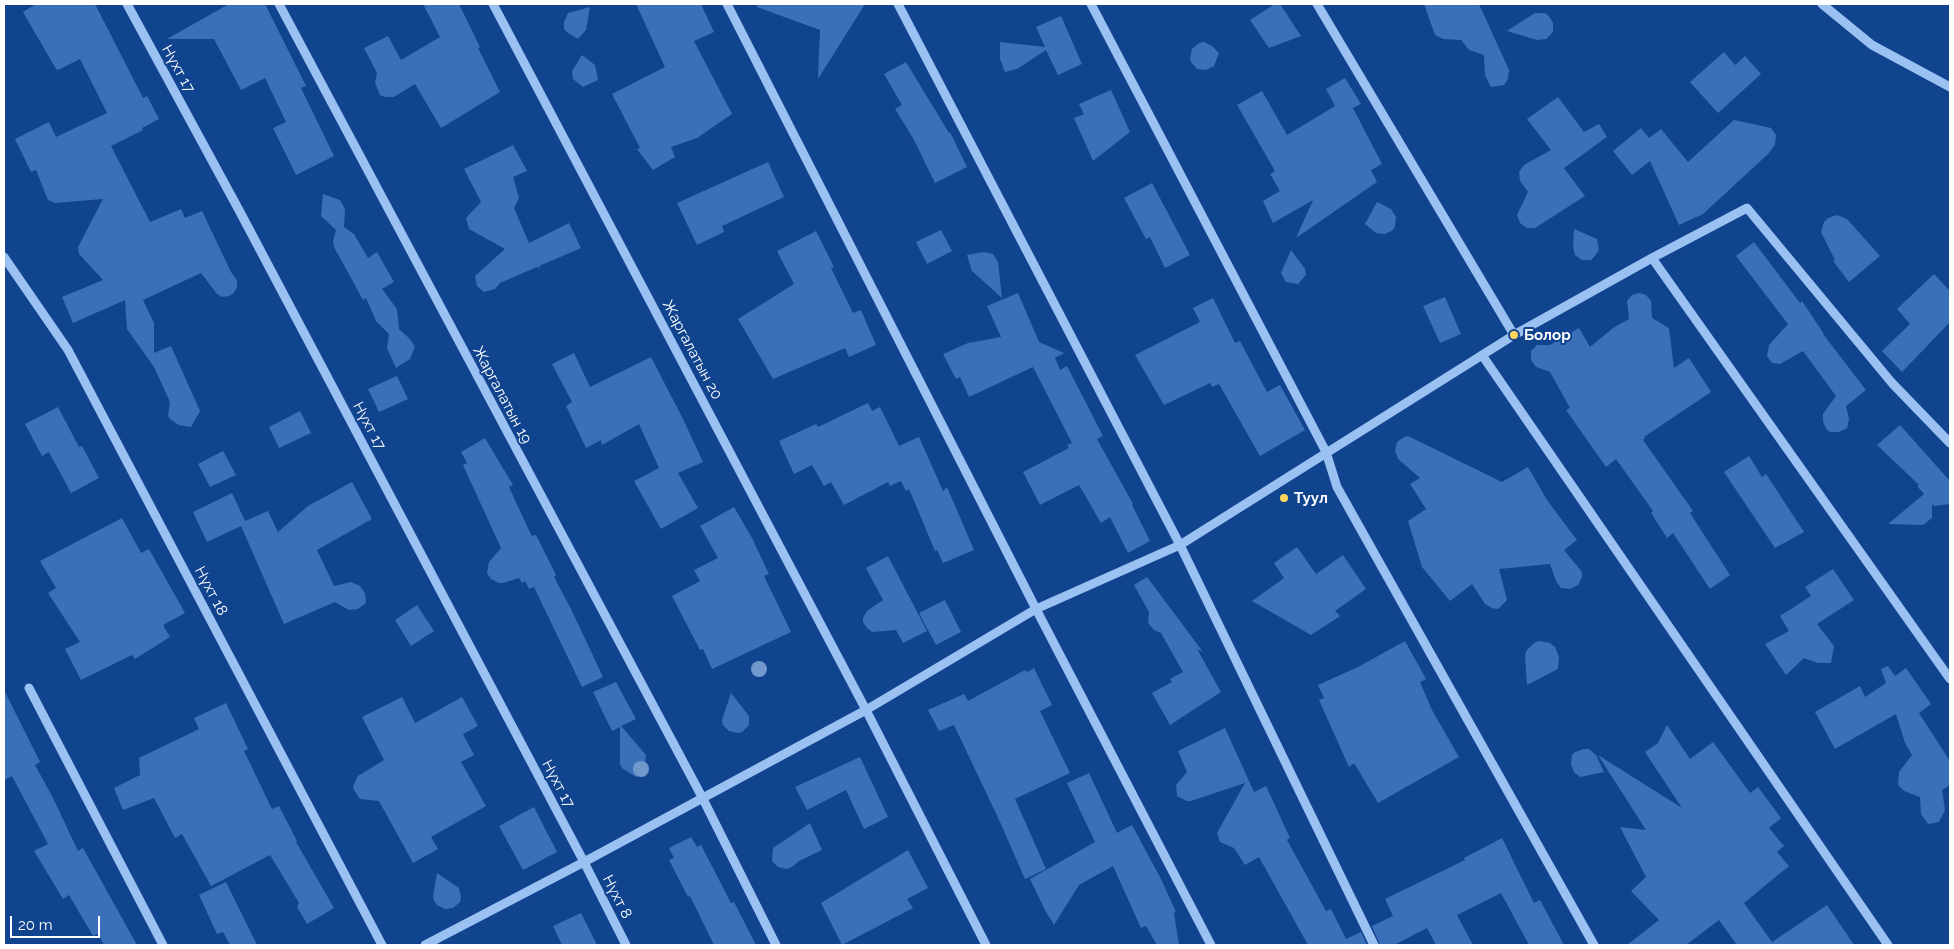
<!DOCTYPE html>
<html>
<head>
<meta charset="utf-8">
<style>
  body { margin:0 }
  #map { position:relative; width:1954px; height:949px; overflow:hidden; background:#11448f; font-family:Raleway,sans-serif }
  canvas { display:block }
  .frame { position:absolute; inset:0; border:5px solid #fff; pointer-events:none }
  .scale { position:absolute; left:10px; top:916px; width:90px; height:22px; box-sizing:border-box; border:2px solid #fff; border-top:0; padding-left:6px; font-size:15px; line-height:18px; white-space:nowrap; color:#fff; -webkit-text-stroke:4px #11448f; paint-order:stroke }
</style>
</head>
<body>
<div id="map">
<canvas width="1954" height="949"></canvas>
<div class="frame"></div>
<div class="scale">20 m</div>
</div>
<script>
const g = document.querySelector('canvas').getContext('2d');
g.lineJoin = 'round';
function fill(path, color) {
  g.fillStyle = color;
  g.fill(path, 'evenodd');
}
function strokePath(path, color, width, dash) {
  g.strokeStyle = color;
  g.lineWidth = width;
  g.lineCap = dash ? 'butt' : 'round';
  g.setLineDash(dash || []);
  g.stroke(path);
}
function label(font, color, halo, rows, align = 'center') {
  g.font = font + ' Raleway,sans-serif';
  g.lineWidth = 4;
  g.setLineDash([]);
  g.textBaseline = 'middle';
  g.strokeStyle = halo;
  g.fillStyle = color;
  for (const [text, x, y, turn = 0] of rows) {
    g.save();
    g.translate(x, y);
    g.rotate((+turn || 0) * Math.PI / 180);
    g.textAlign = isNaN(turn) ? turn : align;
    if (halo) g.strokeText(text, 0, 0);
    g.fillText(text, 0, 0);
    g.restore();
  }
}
const building = new Path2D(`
  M36,4H95L143,98L147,96L159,119L142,128L143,130L111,146L150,222L181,209L185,218L202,211L231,272L237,280V287L234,293L229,296L222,297L217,294L201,273L143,300L154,323V353L171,346L200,411L191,427L179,425L171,420L168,416L170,402L154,367L127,329L125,300L73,323L62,297L103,280L79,254L78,247L103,199L55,203L48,200L36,170L31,172L15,139L49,122L56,137L107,113L80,59L58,70L56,69L23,12Z
  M229,4H265L306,86L301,88L334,156L296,175L273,128L286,122L265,78L241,90L214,39H167Z
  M423,4H459L480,47L478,48L500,92L441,128L415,84L394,97H385L380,95L375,83L377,73L364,48L388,36L401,60L440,37Z
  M636,4H701L714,32L694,41L732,114L697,138L671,147L675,157L653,170L637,149L640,148L612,94L665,67Z
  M757,4H865L818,79L820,30L757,7Z
  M1275,4H1280L1301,36L1269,48L1250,20Z
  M1424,4H1479L1509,70L1508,79L1504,85L1491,87L1485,75L1484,55L1469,50L1461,40L1443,39L1435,35Z
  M590,7L586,30L578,39L568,33L564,29V22L568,13Z
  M1535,13H1544L1548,15L1553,23V32L1546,39L1537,40L1507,31Z
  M1061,16L1082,64L1058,75L1046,50L1017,69L1005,72L1000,59V42L1045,47L1036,27Z
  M1204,42L1212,46L1219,53L1214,66L1206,70L1197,69L1191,62L1190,58L1192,49L1199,43Z
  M1724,52L1735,65L1745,56L1761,74L1718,113L1690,82Z
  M582,55L595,65L598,80L583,87L573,79L572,71Z
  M906,62L949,133L950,132L967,167L935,183L913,138L895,109L902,105L884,74Z
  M1345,78L1361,104L1353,108L1382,164L1371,170L1377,182L1296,238L1313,200L1273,223L1263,201L1280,191L1270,174L1275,171L1237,105L1262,91L1287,135L1335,106L1326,89Z
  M1111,90L1130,132L1093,161L1074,118L1084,114L1079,104Z
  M1558,97L1584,132L1599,124L1607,137L1564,168L1585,196L1535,228H1527L1520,223L1517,215L1528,192L1520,181L1519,172L1524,165L1551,150L1527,119Z
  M1734,120L1771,128L1776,135L1775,145L1768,154L1703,214L1679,225L1650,161L1632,175L1613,151L1641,128L1649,138L1661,129L1688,162Z
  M513,145L527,171L513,177L519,198L514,208L529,243L569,223L581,248L539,266L540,268L537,267L500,283L495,289L484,292L477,286L475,276L505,249L469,229L466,218L481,202L464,169Z
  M768,162L784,197L722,226L724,232L697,245L677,203Z
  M1152,183L1190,255L1165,268L1150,237L1146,239L1124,198Z
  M323,194L340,200L345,209L344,227L354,234L368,258L377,252L394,282L382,289L397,309L399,329L410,339L415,347L410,359L396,368L387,348L389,334L376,321L366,298L363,300L334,247L333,241L336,230L321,216Z
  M1377,202L1391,209L1396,217L1395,226L1393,230L1385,234L1376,233L1365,224Z
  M1837,215L1847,219L1880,256L1849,282L1833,261L1835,260L1821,232L1824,222L1828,218Z
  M1574,229L1597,239L1599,250L1594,257L1591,260H1582L1575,255L1573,247Z
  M941,230L952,251L927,264L916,242Z
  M816,231L834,267L831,268L853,313L861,310L876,345L849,357L845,348L773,379L738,319L794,284L777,251Z
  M1754,242L1800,303L1802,301L1824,334H1823L1866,390L1846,406L1849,419L1847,428L1839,432H1831L1827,430L1823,422V414L1836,396L1803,351L1780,364L1772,363L1767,356L1769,345L1788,324L1736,256Z
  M1291,250L1305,269L1306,275L1298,284L1286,282L1281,273Z
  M984,252L993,254L998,262L1002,298L972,271L967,255Z
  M1934,274L1950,291V322L1902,372L1882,351L1910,324L1897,309Z
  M1018,293L1039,342L1064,353L1055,358L1060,370L1067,366L1103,436L1097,439L1133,504L1132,505L1150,541L1128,553L1110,517L1101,523L1079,485L1040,505L1023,472L1069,448L1067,445L1072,443L1033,367L969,397L960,377L956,379L943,354L968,343L1001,337L987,306Z
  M1639,293L1646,295L1651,301L1652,318L1669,328L1674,368L1689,358L1711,392L1644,437L1645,438L1643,440L1693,511L1690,513L1730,575L1710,589L1673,533L1667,538L1651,513L1653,511L1616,459L1606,467L1566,410L1570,408L1550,372L1536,367L1531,360V351L1537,345H1550L1579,328L1590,347L1613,328L1629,319L1627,301L1632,295Z
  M1445,297L1461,334L1440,343L1423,306Z
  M1213,298L1235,343L1240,341L1267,392L1280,385L1305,430L1260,456L1219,384L1212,387L1210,383L1164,405L1135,355L1200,322L1193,308Z
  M574,353L590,387L651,357L683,419L703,462L678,473L698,508L661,529L634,481L659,468L639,424L602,445L601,440L586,448L566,406L572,402L552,364Z
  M397,376L408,399L379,412L368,389Z
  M868,403L872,411L880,407L899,446L919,437L943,491L947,487L974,550L943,563L937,550L935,551L909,489L906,491L901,481L890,486L888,482L844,505L831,482L824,486L812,465L794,474L779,441L816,424L818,427Z
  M58,407L79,447L82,446L99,478L71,493L49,452L42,456L25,424Z
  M300,411L311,433L279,448L269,427Z
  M1900,425L1950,481V504L1934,506L1932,504V518L1923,525L1888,524L1924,494L1917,486L1919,485L1877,445Z
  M1408,436L1502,482L1528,467L1547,500L1577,540L1564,550L1582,572V577L1578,585L1570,589L1561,588L1556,581L1550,564L1499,569L1507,600L1498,609L1492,608L1485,604L1472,584L1450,601L1422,567L1408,521L1426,509L1410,484L1420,478L1398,459L1395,451L1397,442L1404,437Z
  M485,438L513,485L509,487L526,524L532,536L536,535L556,575L554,577L571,609L603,677L582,687L534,587L529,589L525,581L522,583L519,578L503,583H499L491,579L487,573L489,562L501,548L463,465L467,463L461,452Z
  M223,451L236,475L210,487L198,464Z
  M1749,456L1762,477L1766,474L1804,532L1775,548L1724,472Z
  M352,482L372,519L317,550L334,586L351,582L360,586L365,593L366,603L358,609L349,610L335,602L284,624L241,526L207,542L193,512L232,493L245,521L268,511L278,532L308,506Z
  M734,507L752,538L769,574L764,576L791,632L712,669L703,649L700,650L672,596L700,581L694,570L718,558L700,526Z
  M122,518L141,553L149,549L185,613L163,625L170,637L135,659L132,655L81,680L65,649L80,642L48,593L56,588L40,561Z
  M1297,547L1316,574L1343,555L1366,589L1335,611L1340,616L1311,635L1252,601L1284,578L1274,563Z
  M888,556L927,631L903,643L896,630L872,632L867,628L863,622V618L867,611L883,600L866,568Z
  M1833,569L1854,600L1817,624L1834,646L1831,663H1818L1804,658L1786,675L1765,644L1789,631L1780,616L1811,596L1805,587Z
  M1147,577L1203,652L1197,649L1221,692L1170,725L1152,693L1172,682L1170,679L1183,672L1161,633L1154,630L1148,623L1149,612L1134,585Z
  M945,600L961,632L936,645L919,613Z
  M417,605L434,631L411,646L395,620Z
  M1405,641L1426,679L1420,682L1432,710L1459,757L1378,803L1354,763L1349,767L1319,700L1324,698L1318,685L1358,667Z
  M1539,641L1550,643L1555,647L1559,657L1558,669L1527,685L1525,656L1526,651L1534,643Z
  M1888,666L1895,676L1906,668L1931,704L1919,713L1950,761V785L1942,790L1945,810L1939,822L1928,824L1921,814L1920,797L1904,791L1898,785L1899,772L1912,755L1905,743L1896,714L1835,749L1815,712L1860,686L1865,697L1886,683L1881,669Z
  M1034,668L1052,705L1040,711L1070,773L1015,799L1046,869L1025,879L1000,822L954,725L939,731L928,710L964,694L968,701L1025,670L1027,672Z
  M616,682L636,719L621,726L646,755L645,764L636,777L622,768L620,764V727L612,731L593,692Z
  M4,690L40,762L35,765L53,798L78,851L83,848L137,945H104L98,934L93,936L69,895L63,899L34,851L48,844L12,776L4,780Z
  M731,693L749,716V725L742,732L738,733L729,731L723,725L722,720Z
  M402,697L415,723L462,697L478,726L463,734L474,755L461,762L486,806L431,837L438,849L413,863L379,801L360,799L353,788L354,784L358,776L384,760L362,717Z
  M226,703L248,749L244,751L272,809L279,806L297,841L296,842L334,908L307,924L297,907L299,903L270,855L211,886L182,834L175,838L154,798L123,810L114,788L140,775L139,758L199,729L194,718Z
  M1667,725L1690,759L1713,742L1750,793L1758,787L1781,818L1769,828L1784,846L1777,852L1789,866L1744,903L1772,942L1827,905L1854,945H1737L1719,920L1686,945H1627L1659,920L1631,891L1646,877L1620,827L1646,830L1598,755L1682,808L1645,752L1658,743Z
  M1225,728L1254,792L1266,786L1290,838L1287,840L1326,911L1331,909L1346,939L1361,932L1367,945H1308L1259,857L1245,865L1234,848L1220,842L1217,833L1245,783L1191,801H1187L1177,796L1176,785L1187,772L1178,751Z
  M1584,749H1589L1596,755L1604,772L1580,777L1574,772L1571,764L1572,755L1575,752Z
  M860,757L888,817L864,829L846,790L807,810L795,787Z
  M1089,773L1117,833L1132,825L1161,879L1176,912L1174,913L1179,945H1157L1146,926L1141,928L1113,866L1079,885L1054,925L1045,910L1030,879L1095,842L1067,783Z
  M534,807L557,852L523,870L499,826Z
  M810,823L822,850L799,861L792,867L787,869L778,867L772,861L773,848Z
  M691,837L697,847L701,845L731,903L734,902L756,945H714L690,896L688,897L669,860L674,858L669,848Z
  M1502,838L1534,903L1540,900L1564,945H1529L1501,893L1457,915L1473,945H1436L1427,928L1396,944L1380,945L1372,926L1393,916L1385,899L1465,860L1464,858Z
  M908,850L928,888L907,899L913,908L842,945L821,903Z
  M437,873L459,888L461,897L460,902L453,908L445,909L437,905L434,901L433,897Z
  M226,882L257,945H230L223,932L217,934L199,895Z
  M581,913L597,945H562L553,926Z`);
const minor = new Path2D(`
  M127,4L240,212L584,862L626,945
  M279,4L702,797L776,945
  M493,4L866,710L986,945
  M727,4L1036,609L1211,945
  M898,4L1180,545L1374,945
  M1091,4L1326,452L1337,487L1594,945
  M1317,4L1514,335
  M1822,4L1872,45L1950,87
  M4,257L68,350L382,945
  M1652,258L1950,679
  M1482,355L1888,945
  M29,688L163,945
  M425,945L584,862L866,710L1036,609L1180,545L1514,335L1652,258L1747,208L1892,383L1950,443`);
const trees = [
  [759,669],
  [641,769]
];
const markers = [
  [1514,335,5,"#ffd55c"],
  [1284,498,5,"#ffd55c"]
];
const streetNames = [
  ["Нүхт 17",178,69,61],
  ["Жаргалатын 20",692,350,62],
  ["Жаргалатын 19",502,395,62],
  ["Нүхт 17",369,426,62],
  ["Нүхт 18",211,591,62],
  ["Нүхт 17",558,784,62],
  ["Нүхт 8",617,897,63]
];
const poiNames = [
  ["Болор",1524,335],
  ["Туул",1294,498]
];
fill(building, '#3a6fb9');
strokePath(minor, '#9bc0f2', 9);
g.fillStyle = '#7297cc';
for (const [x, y] of trees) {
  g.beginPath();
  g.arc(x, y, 8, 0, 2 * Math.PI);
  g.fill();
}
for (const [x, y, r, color] of markers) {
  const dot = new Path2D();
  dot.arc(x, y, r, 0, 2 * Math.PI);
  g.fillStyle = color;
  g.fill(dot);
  strokePath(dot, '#11448f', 2);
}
label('15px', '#fff', '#11448f', streetNames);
label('bold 15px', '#fff', '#11448f', poiNames, 'left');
</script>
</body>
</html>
